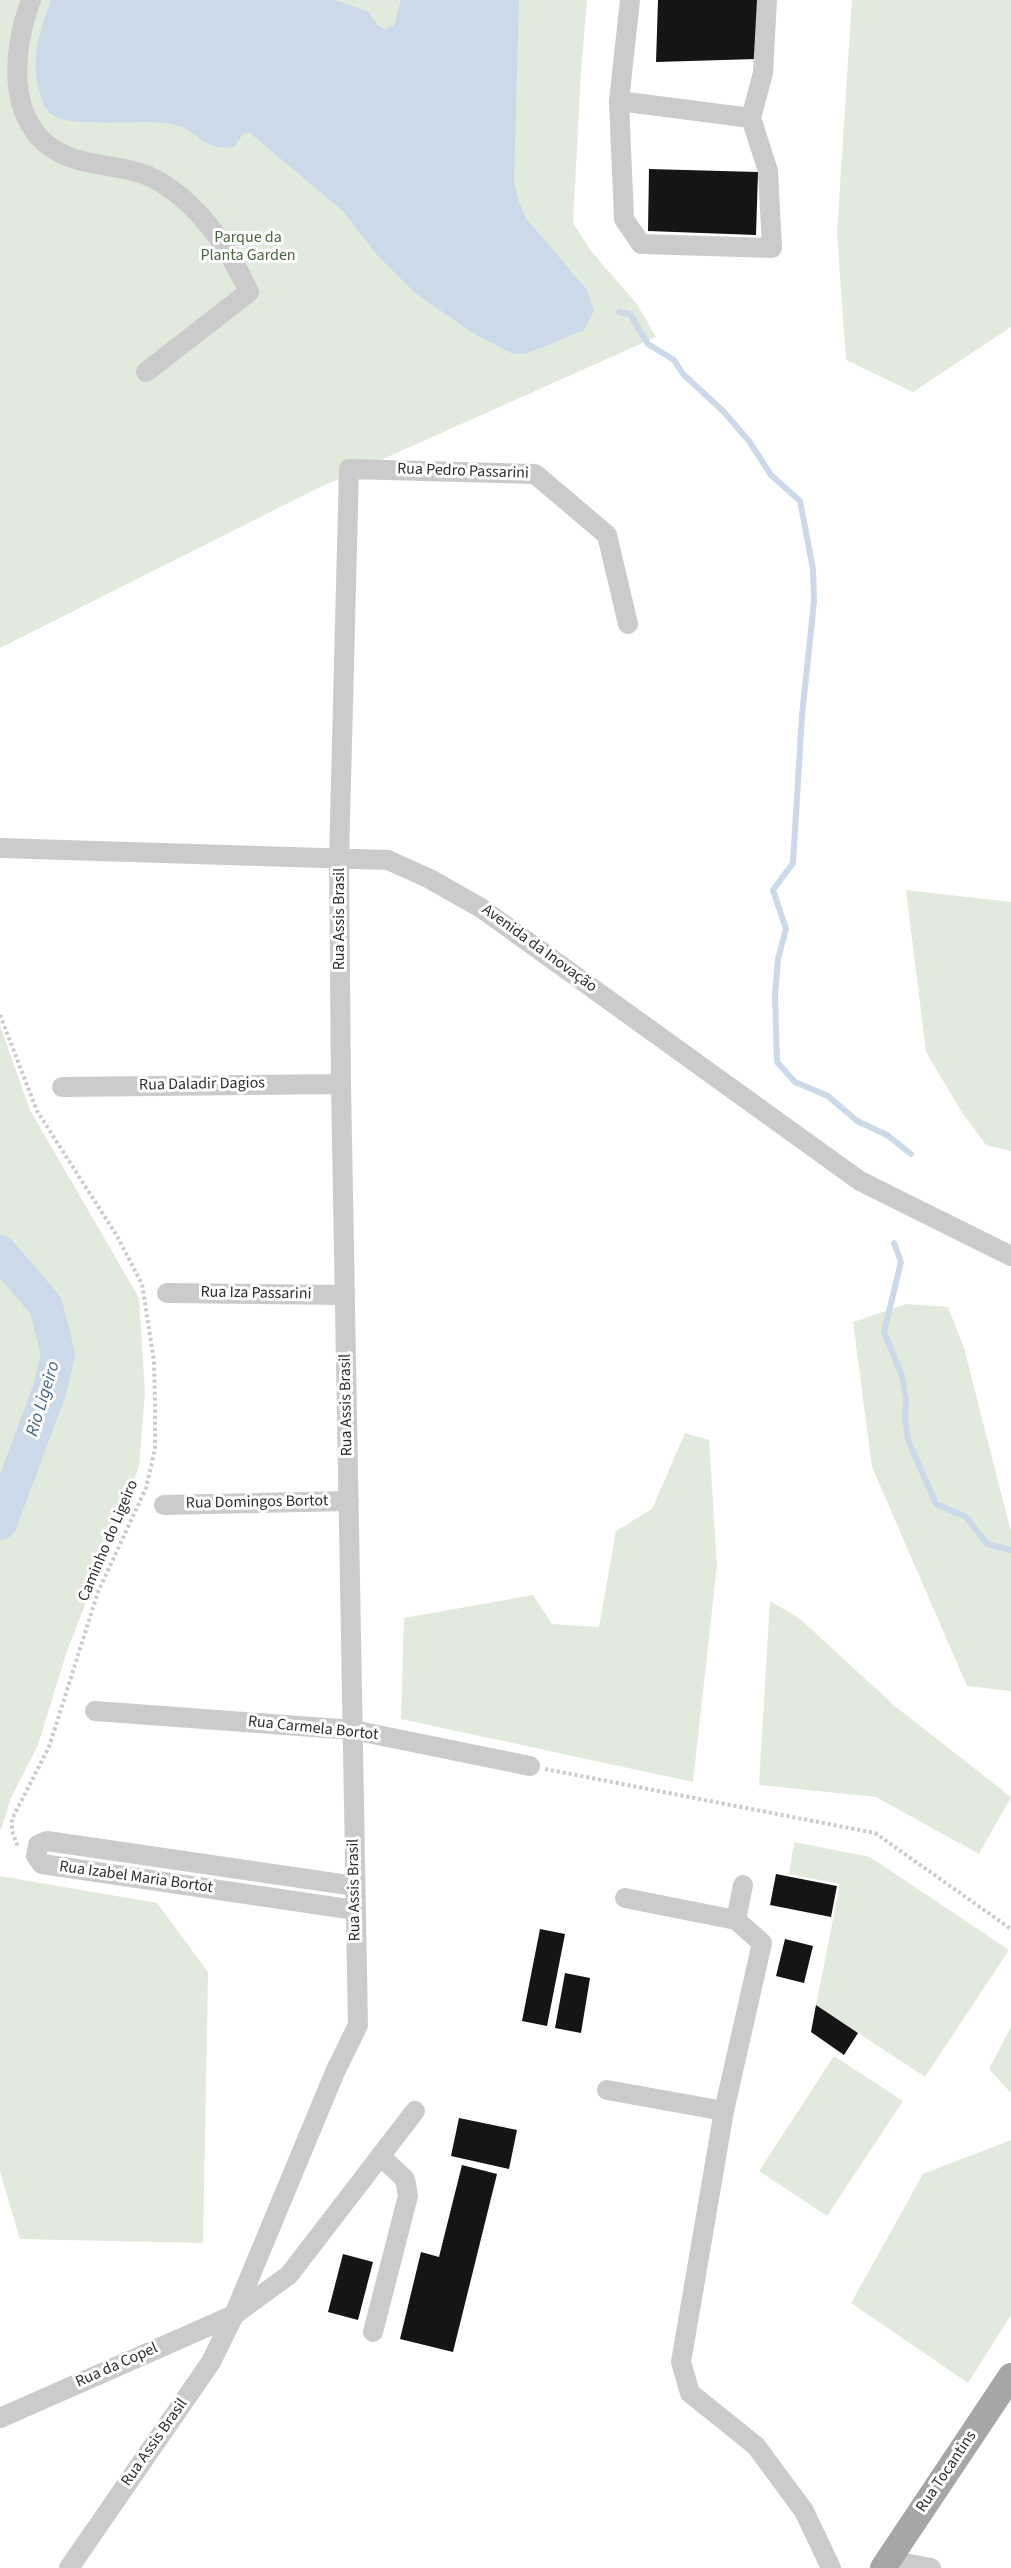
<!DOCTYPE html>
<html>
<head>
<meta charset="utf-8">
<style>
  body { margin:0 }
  canvas { display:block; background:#fff }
</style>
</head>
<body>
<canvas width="1011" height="2568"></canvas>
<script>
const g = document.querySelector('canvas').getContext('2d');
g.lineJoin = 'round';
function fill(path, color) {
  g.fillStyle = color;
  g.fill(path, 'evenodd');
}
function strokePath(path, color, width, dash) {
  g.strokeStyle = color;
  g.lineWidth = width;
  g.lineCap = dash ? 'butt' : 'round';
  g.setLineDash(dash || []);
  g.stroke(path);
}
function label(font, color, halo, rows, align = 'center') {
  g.font = font + ' "Source Sans 3",sans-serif';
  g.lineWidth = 6;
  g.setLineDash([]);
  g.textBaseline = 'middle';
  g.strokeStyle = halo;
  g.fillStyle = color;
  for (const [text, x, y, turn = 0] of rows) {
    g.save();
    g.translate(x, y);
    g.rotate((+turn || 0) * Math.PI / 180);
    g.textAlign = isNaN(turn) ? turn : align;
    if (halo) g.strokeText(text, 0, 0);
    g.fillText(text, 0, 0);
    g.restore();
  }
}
const green = new Path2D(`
  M0,0H587L581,71L573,223L592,252L637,304L656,337L316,489L0,648Z
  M852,0H1011V327L913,392L846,360L837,233Z
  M906,890L1011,902V1151L986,1145L963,1114L926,1052Z
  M0,1025L30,1110L139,1298L145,1393L139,1467L67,1651L38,1745L11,1798L0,1832Z
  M907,1304L948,1307L964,1348L1011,1532V1691L967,1686L872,1467L853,1322Z
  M685,1433L709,1440L717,1565L693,1782L401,1719L404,1618L533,1595L552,1624L599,1627L616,1531L652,1509Z
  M770,1601L799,1618L896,1707L1011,1797L979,1854L876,1797L759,1785Z
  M794,1842L870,1857L1009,1950L925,2077L816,2005L840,1884L789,1874Z
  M0,1876L157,1903L208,1972L203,2243L20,2239L0,2172Z
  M1011,2027V2093L989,2069Z
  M834,2056L903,2101L827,2216L759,2171Z
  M1011,2140V2315L968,2383L851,2303L923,2174Z`);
const water = new Path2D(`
  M51,0H335L369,12L377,25L385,30L394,25L401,0H519L514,180L517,196L525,217L587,290L594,311L584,330L528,353L520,354L511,353L476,335L415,293L377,255L344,212L250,133L243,134L234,147C201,152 199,129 172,124C145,119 73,128 54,116C44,110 42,100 39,89C30,58 41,29 51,0Z`);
const stream = new Path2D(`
  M619,312L630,314L648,344L674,360L683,374L723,411L749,441L771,475L800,501L813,569L814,602L802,715L793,863L773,890L786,929L778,959L775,995L777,1062L795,1082L828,1096L857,1121L887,1135L911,1154
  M894,1243L901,1262L884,1332L902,1376L906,1399L905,1417L908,1440L936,1504L966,1517L987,1544L1011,1550`);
const river = new Path2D(`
  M0,1252L46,1306L58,1354L50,1389L0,1523`);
const building = new Path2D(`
  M658,0H759L756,59L656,62Z
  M649,169L758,172L756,235L648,231Z
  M776,1874L837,1886L831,1917L770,1905Z
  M540,1929L565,1934L547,2026L522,2021Z
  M785,1939L813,1946L804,1983L776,1976Z
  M565,1973L590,1978L581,2033L555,2028Z
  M816,2005L858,2033L844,2055L811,2032Z
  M459,2118L517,2130L509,2169L451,2156Z
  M462,2165L497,2174L453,2352L400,2339L421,2252L439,2257Z
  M343,2254L373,2262L358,2320L328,2312Z`);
const path = new Path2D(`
  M0,1015L37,1111L117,1236L142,1284L154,1361L155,1402V1449L146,1488L98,1592L49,1747L12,1819V1831L18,1847
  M545,1769L875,1833L1011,1929`);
const minor = new Path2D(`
  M31,0C10,56 5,137 75,159C104,168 135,166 162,183C203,209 229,249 249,292L146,372
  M630,0L619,101L624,219L641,244L772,248L768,171L751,118L763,73L767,0
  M619,101L751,118
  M0,848L388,860L430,879L481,908L860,1181L1011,1256
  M62,1087L341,1084
  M167,1293L345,1295
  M164,1505L349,1501
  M95,1711L353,1730L530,1766
  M743,1885L736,1920L762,1943L724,2111L681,2362L690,2393L756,2446L804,2511L831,2568
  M355,1886L47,1841L38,1845L36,1856L42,1864L355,1910
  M625,1898L736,1920
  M607,2090L724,2111
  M373,2332L408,2196L405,2179L380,2156
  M0,2418L234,2315L289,2275L415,2111
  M889,2560L931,2568
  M69,2568L211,2362L234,2315L335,2072L358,2025L341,1084L339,859L349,469L535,474L607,535L628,624`);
const major = new Path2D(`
  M883,2568L1011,2376`);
const parkNames = [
  ["Parque da",248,238],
  ["Planta Garden",248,256]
];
const streetNames = [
  ["Rua Pedro Passarini",463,472,2],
  ["Rua Assis Brasil",340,919,-90],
  ["Avenida da Inovação",539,949,36],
  ["Rua Daladir Dagios",202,1085,-1],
  ["Rua Iza Passarini",256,1294,1],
  ["Rua Assis Brasil",347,1405,-91],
  ["Rua Domingos Bortot",257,1503,-1],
  ["Caminho do Ligeiro",109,1541,-67],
  ["Rua Carmela Bortot",313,1729,6],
  ["Rua Izabel Maria Bortot",136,1878,8],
  ["Rua Assis Brasil",355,1890,-91],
  ["Rua da Copel",117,2366,-24],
  ["Rua Assis Brasil",155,2443,-55],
  ["Rua Tocantins",947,2472,-56]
];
const waterNames = [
  ["Rio Ligeiro",44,1399,-73]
];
fill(green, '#e2eadd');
fill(water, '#cbd9e9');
strokePath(stream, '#cbd9e9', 6);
strokePath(river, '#cbd9e9', 34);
fill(building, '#151515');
strokePath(path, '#cbcbcb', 4, [3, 3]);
strokePath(minor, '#cbcbcb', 20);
strokePath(major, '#a6a6a6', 26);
label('16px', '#4c6640', '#fff', parkNames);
label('16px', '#2e2e2e', '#fff', streetNames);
label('italic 18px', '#436489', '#fff', waterNames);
</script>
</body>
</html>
